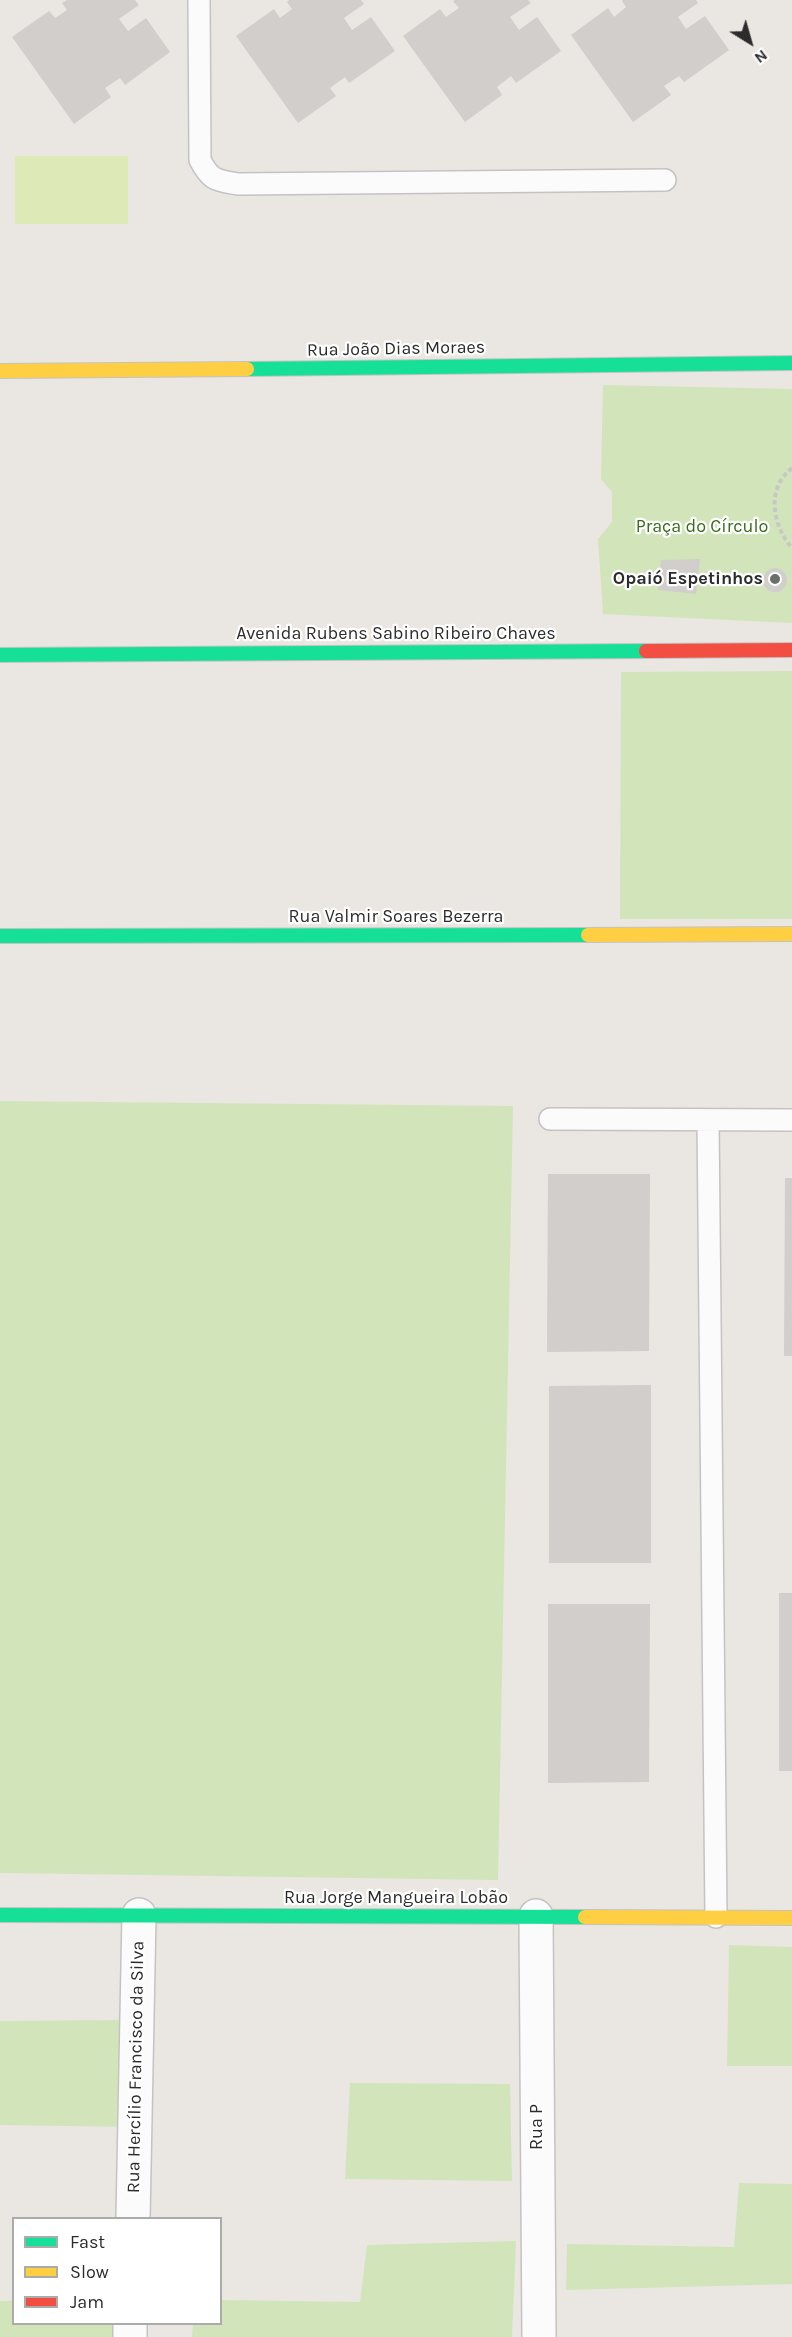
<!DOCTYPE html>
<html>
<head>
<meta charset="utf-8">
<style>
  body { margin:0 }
  #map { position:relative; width:792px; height:2337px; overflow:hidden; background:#eae6e2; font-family:Karla,sans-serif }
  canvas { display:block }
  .legend { position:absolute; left:12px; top:2217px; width:210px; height:108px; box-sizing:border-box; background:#fff; border:2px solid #ababab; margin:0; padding:8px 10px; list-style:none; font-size:18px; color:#2c2c2c }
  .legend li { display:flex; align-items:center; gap:12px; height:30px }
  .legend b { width:30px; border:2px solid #ababab }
  .north { position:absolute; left:720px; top:12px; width:60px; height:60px; -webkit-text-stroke:4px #fff; paint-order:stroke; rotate:143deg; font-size:16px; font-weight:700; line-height:24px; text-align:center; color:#2c2c2c }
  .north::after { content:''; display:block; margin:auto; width:21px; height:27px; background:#2c2c2c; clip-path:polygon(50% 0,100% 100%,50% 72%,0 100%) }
</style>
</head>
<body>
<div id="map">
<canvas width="792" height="2337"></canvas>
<ul class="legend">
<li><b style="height:8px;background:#16e098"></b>Fast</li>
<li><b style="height:8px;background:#ffcf43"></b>Slow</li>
<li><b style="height:8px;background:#f24e42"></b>Jam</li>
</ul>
<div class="north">N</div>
</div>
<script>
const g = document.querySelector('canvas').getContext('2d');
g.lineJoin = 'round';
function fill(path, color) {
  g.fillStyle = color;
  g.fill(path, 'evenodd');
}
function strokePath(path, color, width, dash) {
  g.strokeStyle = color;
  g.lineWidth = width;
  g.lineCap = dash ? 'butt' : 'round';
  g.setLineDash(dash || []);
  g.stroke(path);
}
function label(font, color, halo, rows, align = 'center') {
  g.font = font + ' Karla,sans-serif';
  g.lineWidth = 4.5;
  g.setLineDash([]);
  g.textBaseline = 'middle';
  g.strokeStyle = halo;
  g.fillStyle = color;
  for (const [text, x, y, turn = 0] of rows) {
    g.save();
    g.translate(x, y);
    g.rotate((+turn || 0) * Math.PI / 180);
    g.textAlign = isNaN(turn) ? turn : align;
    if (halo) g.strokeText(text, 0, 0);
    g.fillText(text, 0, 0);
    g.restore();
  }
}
const green = new Path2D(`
  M603,385L792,389V623L603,614L598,539L612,522V492L601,479Z
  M792,671V919H620L621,672Z
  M0,1101L513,1106L498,1880L0,1873Z
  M729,1945L792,1947V2066H727Z
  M127,2020L133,2127L0,2125V2021Z
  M350,2083L510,2084L512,2181L345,2179Z
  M739,2183L792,2184V2284L566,2290L567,2244L734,2247Z
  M516,2241L512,2337H192L193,2324H220L221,2300L360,2302L367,2245Z
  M0,2301H13L14,2324H112V2337H0Z`);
const pitch = new Path2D(`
  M15,156H128V224H15Z`);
const building = new Path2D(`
  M67,0H135L139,5L119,19L128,31L146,18L170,52L125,85L120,78L105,88L111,97L74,124L12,37L49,11L55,18L67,10L62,3Z
  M289,0H361L364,4L344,18L352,30L371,17L395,51L349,83L345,77L330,88L336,96L298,123L236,36L274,9L280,18L292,9L287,2Z
  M455,0H528L531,3L510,17L519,30L537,17L561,51L516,83L511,76L497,87L502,95L465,122L403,36L440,9L446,17L459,8L453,1Z
  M623,0H696L698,3L678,17L686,29L705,16L729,50L684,82L679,76L664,86L671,95L633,122L571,35L608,8L614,17L626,7L622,1Z
  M700,559L696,594L658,590L661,560Z
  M763 580a12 12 0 1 1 24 0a12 12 0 1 1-24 0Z
  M548,1174H650L649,1351L547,1352Z
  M785,1178H792V1356H784Z
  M651,1385V1563H549V1386Z
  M779,1593H792V1771H779Z
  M548,1604H650L649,1782L548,1783Z`);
const path = new Path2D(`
  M792,468C765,489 773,526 792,548`);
const lane = new Path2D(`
  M199,0L200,160C211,181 216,180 238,184L665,180
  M550,1119L792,1120
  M708,1120L716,1917`);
const street = new Path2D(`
  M536,1916L539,2337
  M133,2218L139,1915
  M130,2337V2324`);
const fast = new Path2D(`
  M247,369L792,363
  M0,655L646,651
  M0,936L588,935
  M0,1915L585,1917`);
const slow = new Path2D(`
  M0,371L247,369
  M588,935L792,934
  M585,1917L792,1918`);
const jam = new Path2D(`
  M646,651L792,650`);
const markers = [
  [775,579,6,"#6e6d6c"]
];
const streetNames = [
  ["Rua João Dias Moraes",396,349,-1],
  ["Avenida Rubens Sabino Ribeiro Chaves",396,634],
  ["Rua Valmir Soares Bezerra",396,917],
  ["Rua Jorge Mangueira Lobão",396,1898],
  ["Rua Hercílio Francisco da Silva",136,2067,-89],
  ["Rua P",537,2127,-90]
];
const parkNames = [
  ["Praça do Círculo",702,527]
];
const poiNames = [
  ["Opaió Espetinhos",763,579]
];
fill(green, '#d2e5ba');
fill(pitch, '#dee9b8');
fill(building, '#d1cecb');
strokePath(lane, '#c4c3c3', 24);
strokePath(street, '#c4c3c3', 36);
strokePath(fast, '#c4c3c3', 16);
strokePath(slow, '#c4c3c3', 16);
strokePath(jam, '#c4c3c3', 16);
strokePath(path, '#c7c7c6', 4, [4.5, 3]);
strokePath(lane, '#fcfbfb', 21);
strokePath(street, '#fcfbfb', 33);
strokePath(fast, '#16e098', 14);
strokePath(slow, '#ffcf43', 14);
strokePath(jam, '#f24e42', 14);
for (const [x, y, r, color] of markers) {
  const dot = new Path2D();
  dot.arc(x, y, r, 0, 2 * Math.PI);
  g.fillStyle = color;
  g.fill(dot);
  strokePath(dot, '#fff', 2);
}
label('18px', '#2c2c2c', '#fff', streetNames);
label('18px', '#376c1a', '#fff', parkNames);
label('bold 18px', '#2c2c2c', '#fff', poiNames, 'right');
</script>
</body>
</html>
